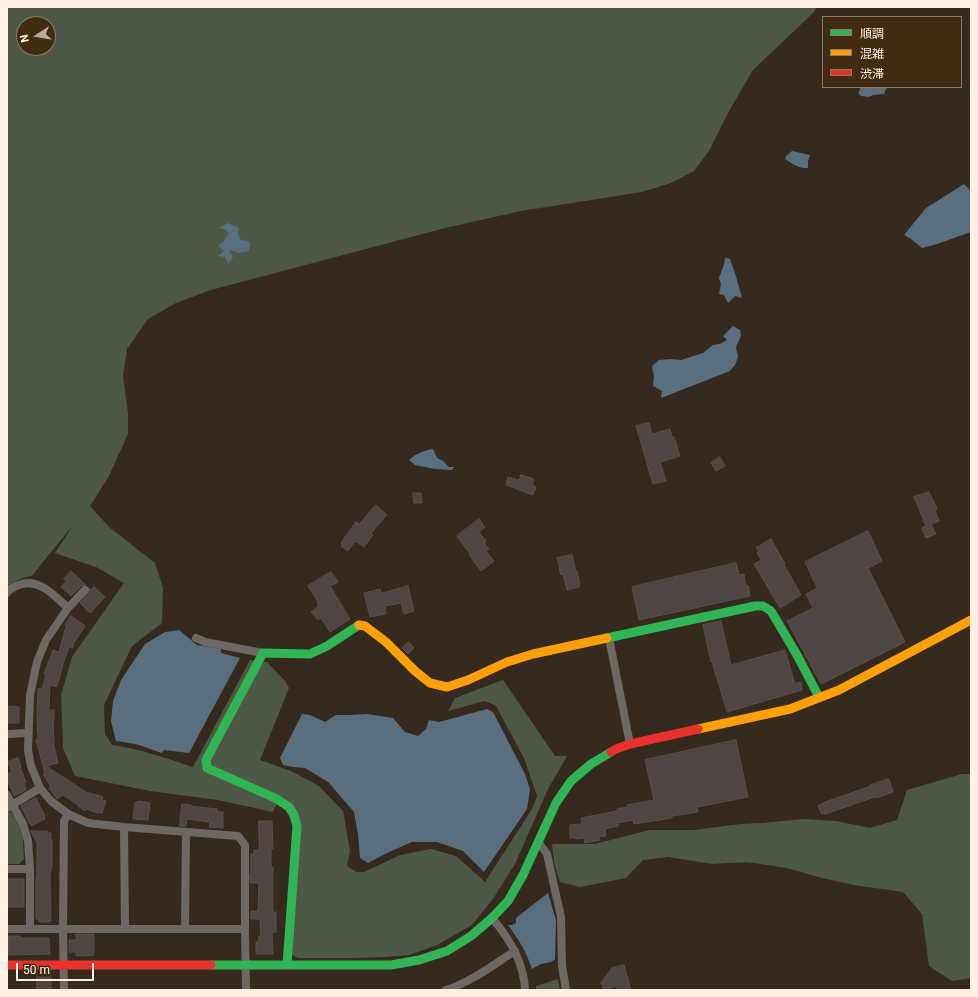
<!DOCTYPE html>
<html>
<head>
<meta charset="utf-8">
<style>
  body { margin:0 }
  #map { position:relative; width:978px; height:997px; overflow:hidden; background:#362a1e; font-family:Roboto,"Noto Sans JP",sans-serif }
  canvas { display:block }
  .frame { position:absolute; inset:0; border:8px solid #fef0e2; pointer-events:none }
  .legend { position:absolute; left:822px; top:16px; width:140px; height:72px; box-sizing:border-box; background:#412b13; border:1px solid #8d7a66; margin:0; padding:5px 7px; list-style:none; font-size:12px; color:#fef0e2 }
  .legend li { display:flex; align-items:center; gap:8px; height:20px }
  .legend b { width:20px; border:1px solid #8d7a66 }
  .north { position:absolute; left:16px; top:16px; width:40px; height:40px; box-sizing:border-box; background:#412b13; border:1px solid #8d7a66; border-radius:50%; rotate:258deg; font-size:11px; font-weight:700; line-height:16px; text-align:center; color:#fef0e2 }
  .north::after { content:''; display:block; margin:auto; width:14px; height:18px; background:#b8ab9d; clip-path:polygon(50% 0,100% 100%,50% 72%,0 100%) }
  .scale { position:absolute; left:16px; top:963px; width:78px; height:18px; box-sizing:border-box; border:2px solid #fef0e2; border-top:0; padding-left:5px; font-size:12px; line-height:14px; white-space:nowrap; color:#fef0e2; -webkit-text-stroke:3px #412b13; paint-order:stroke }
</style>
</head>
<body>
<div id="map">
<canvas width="978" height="997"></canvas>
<div class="frame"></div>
<ul class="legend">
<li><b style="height:5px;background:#30b455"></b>順調</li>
<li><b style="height:5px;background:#ff9f0a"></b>混雑</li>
<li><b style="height:5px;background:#e5322d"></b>渋滞</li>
</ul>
<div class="north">N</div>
<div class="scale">50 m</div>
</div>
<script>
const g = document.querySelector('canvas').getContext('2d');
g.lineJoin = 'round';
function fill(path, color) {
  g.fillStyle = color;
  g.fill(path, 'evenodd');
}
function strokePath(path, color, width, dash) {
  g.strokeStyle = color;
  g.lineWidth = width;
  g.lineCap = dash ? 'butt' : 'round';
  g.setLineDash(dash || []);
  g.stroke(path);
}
const green = new Path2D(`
  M7,7H817L814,12L753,70L729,111L709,151L694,171L671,183L642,192L521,211L445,228L211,290L176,303L148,319L127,349L123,376L128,413V434L109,476L90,506L109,527L155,563L163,588L162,623L132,646L104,705L105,734L112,745C140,749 166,758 193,767L250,660L267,662L285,681L289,688L260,760L291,771L319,786L343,811L350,851L347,866L356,872H364L400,855L431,849L456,856L485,882L532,809L537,796L524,758L496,706L485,701L448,711L455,698L503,680L555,756H567L548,789L515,864L493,899L472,925L437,945L409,955L385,957L351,958H298L291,954L300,824L280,797L273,812L218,800L150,791L75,776L63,748L61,695L72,657L124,583L96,567L55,553L72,527L50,553L32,576C22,577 15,581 7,587ZM24,24H48V48H24Z
  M962,774H971V978L952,981L929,966L922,914L903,892L854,885L822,878L787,868L747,862L712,864L668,857L643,860L626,878L580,887L560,882L554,863L552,844H595L650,830H694L741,824L762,823L803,819L836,821L870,828L897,820L907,790Z
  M10,811L19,824L23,840L24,859L19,864H7V814Z
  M558,979L560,990H536V986Z`);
const water = new Path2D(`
  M861,87H887L884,94L873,95L869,97L861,96L858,93Z
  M792,151L810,155L808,161V168C800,169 792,164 785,159L786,156Z
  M964,184L971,191V232L937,244L922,248L911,239L904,235L926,208Z
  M228,223L239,228L238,234L241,240L249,241L250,244L249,251L239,253L229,250L233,257L228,264L225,257L218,256L224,251L218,246L224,241L229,233L224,229L219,228Z
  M725,258L730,259L735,273L742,298L735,296L728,303L724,295L719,294L721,284L719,278L724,264Z
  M733,326L740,330L741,336L736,347L738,357L735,365L730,371L661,398L662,391L653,386L654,376L652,366L659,360L670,359L681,360L703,353L713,345L720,344L727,340L723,336Z
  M433,449L437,458L443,461L449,467H454L452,470L435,469L415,465L409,460C417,453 423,451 433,449Z
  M179,630L197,645L221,649V653L240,658L189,753L164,750L162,753L136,744L116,741L111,721L113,701L121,680L145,644L165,632Z
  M487,709L493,712L525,774L530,790L527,809L484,872L463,851L437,842H412L387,853L368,863L360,858L358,834L354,812L328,782L305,768L293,767L283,765L280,758L302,714L310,715L325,722L336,715H349L367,714L393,718L405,732L418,736L426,729L429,720L439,722Z
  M548,893L556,920L555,959L551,962L541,964L532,969C526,951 519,940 508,925H512L516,923V918Z`);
const building = new Path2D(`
  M649,423L652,434L670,429L672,437H674L680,456L660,462L666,481L653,484L636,426Z
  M720,457L725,466L716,471L711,463Z
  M521,475L534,479L532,485L536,487L533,495L506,485L508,477L519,480Z
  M929,492L937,509L935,510L939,521L931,524L936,534L926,538L922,528L926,526L914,497Z
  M413,493H421L422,503H414Z
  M376,505L387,515L371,533L373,535L364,547L355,541L348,551L341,546L342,544L341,543L356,522L359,524Z
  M479,519L485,527L479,532L486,541L484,543L489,549L486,551L494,561L481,571L469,555L470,554L457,536Z
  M868,531L882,561L868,568L905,642L821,684L787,621L813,608L806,594L817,588L805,562Z
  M771,539L785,564L784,565L801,595L780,608L754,564L761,560L757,553L759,552L756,548Z
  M572,555L576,571H577L580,585H579V587L567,590L563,574L561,575L557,558Z
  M736,563L739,575L744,574L746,586H748L750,596L639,620L632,587Z
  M71,571L86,585L81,586L71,596L61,587L67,580L64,579Z
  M331,572L338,582L330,586L350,619L330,632L321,618L318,620L311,612L319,606L317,603L318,602L308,586Z
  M408,586L414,611L404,614L401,603L385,606L386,614L370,617L364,593L380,589L381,593Z
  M94,587L105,597L90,613L80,603L89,593L90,591V588L92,590Z
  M71,616L85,626L74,643L73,648L69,647L63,664L57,687L50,685L49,710H54V720H53L54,746L58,763L46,766L86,792L103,797L102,800L106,801L102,813L98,812V813L86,809L85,811L78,806V805L63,795L57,799L49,788L51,787L43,774L45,773L36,740H38L37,717L38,689H42L46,675L44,674L53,650L59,652L66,626L65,625Z
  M721,621L731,665L785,650L795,684L801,682L802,690L727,712L712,662H711L703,625Z
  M409,642L414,648L408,654L402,648Z
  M7,706L19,707V723H7Z
  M736,740L748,797L697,807L698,812L672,816V818L634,824L633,820L618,823V826L605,829L606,836L599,837L600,840L585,843L584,838L576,839V838H570V825L582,824L581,818L617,811V809L627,807V805L654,800L645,760Z
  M18,758L21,767H20L26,782L24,783L26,790L14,796L7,779V774L12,772L8,762Z
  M889,779L893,792L876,798L875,797L825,814L821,813L818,806L825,802L871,786V785Z
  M36,798L45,816L44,817L45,819L31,826L21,806Z
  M139,801L150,803L148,820L133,819L135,802H139Z
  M182,804L191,805L190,806L217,809V812H223V828L209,827L210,822L187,819L186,826H180Z
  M259,821H272L273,849H271V868L273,867V912H276V932H272L273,954H256V942H258L259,936H261L260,919H251V911H258L259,883H250V874H251V854H254V850H259Z
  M31,831H47L48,833H51V841H52V867L51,866V872H50L51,921H49V922H39V919H36V879H37V843Z
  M7,879H24V907H7Z
  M76,934H94V955L76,956V952H69V940H76Z
  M9,936H20V938H49L50,954L9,955Z
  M624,965L631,990H617L616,986L607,990H604L601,983L612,968Z
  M37,977H51V990H37Z`);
const street = new Path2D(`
  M85,590L68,608L46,640L37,662L30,695L28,750L31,766L40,788L51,801L68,814L88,823L124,827L238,836L245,845V929L246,990
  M7,593L8,591C11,589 15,586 19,585C38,577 55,596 68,608
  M196,638L205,642L263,653
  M609,638L630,744
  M7,734L28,733
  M7,795L23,824L28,841L30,869V929
  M7,808L40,788
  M124,827L125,929
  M539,843L547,854L561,917L562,966L566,990
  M7,869H30
  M492,918C510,939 524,963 525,990
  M7,929H245
  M185,929L186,832
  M64,990L63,929L64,821L68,814
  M446,990C471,982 493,965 515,951`);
const fast = new Path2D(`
  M607,638L755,606H763L771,611L797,655L819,697
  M211,965H391L419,960L447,951L471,936L492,918L508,901L523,875L556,803L571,781L591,764L611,752
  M287,965L297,826L294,815L289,807L275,798L207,768L206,760L263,653L310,654L327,646L359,625`);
const slow = new Path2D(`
  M359,625L365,626L386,642L415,671L430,683L447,687L468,680L507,662L533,654L607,638
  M698,729L790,709L839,690L971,620`);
const jam = new Path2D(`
  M611,752L616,749L630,744L698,729
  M7,965H211`);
fill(green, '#4e5846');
fill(water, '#596e7f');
fill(building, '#4f4644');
strokePath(building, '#594f4f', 1);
strokePath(street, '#6e6865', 8);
strokePath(fast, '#30b455', 9);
strokePath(slow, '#ff9f0a', 9);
strokePath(jam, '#e5322d', 9);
</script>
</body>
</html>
